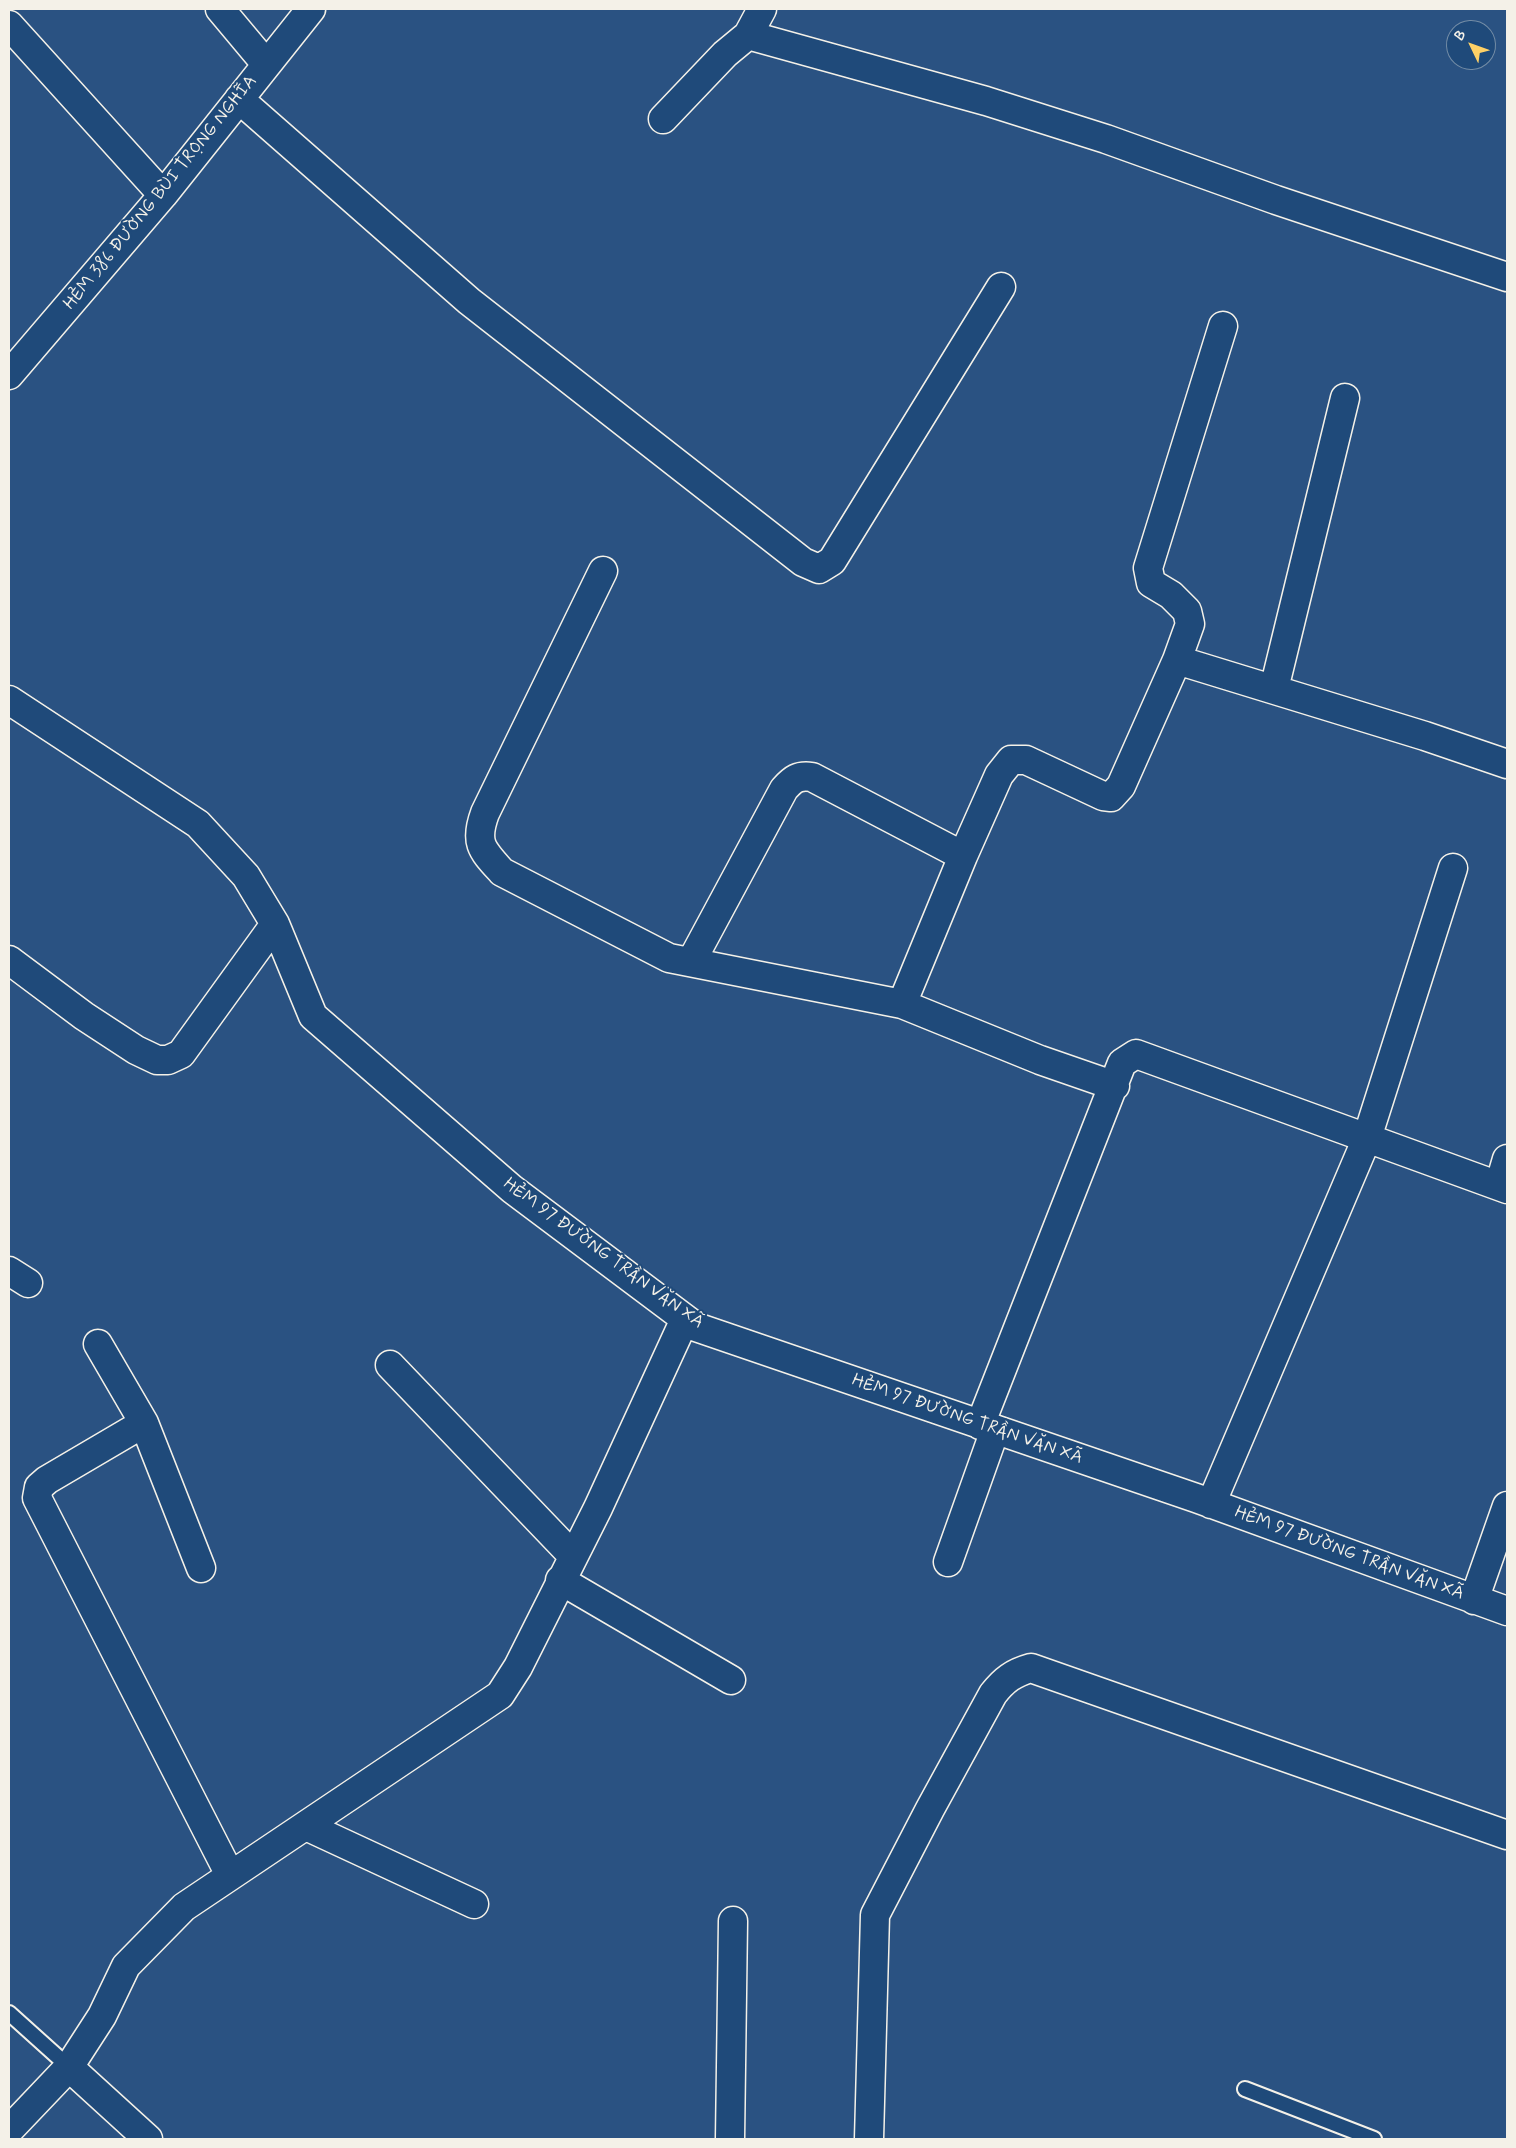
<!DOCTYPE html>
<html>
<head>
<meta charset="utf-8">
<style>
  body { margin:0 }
  #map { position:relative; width:1516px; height:2148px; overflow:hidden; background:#2a5282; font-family:Mynerve,sans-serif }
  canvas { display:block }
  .frame { position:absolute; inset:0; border:10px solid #f4f1e8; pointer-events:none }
  .north { position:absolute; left:1446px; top:20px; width:50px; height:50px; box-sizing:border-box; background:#1f4a7a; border:1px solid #748da6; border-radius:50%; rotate:312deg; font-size:14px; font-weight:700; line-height:20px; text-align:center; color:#f4f1e8 }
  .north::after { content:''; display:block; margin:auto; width:18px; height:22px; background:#ffd166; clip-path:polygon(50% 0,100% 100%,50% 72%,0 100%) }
</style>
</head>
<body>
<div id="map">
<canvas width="1516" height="2148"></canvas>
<div class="frame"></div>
<div class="north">B</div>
</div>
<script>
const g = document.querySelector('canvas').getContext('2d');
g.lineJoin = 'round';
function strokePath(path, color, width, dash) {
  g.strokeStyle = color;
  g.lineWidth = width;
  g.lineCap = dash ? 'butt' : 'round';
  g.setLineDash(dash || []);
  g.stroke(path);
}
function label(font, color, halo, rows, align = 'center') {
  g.font = font + ' Mynerve,sans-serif';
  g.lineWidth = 4;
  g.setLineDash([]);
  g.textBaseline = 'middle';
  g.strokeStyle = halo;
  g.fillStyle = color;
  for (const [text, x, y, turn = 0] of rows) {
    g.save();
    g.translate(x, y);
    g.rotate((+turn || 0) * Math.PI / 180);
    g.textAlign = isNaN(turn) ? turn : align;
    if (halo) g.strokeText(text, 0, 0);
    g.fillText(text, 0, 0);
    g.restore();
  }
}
const lane = new Path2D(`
  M9,2013L69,2067
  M1245,2089L1374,2139`);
const street = new Path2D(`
  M220,9L266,64
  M9,25L163,195
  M748,35L762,9
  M239,99L469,301L803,562L819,569L832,561L1001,287
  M663,119L725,54L748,35L986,101L1106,139L1276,200L1507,277
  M9,375L163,195L311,9
  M603,571L485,813C474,843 482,850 502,872L669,958L902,1004L1040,1060L1115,1086
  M1177,660L1425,736L1507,764
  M1274,689L1345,398
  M9,700L198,824L246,876L275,924L313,1016L512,1189L696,1327L1196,1498L1507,1611
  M9,960L84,1016L136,1050L157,1060H168L181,1054L275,924
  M691,962L784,789C793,779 798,775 812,777L963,856
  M902,1004L963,856L999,775L1011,760H1026L1103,796L1111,797L1121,786L1177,660L1190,624L1187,611L1171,595L1151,583L1148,568L1223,326
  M1499,1186L1507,1159
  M9,1271L28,1283
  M98,1344L144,1423L201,1568
  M390,1365L572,1555
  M144,1423L47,1480L39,1487L37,1498L230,1875
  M980,1425L1122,1063L1136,1054L1507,1189
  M1211,1504L1367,1138L1453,868
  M948,1562L995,1430
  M560,1580L731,1680
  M1474,1600L1507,1506
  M306,1826L474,1904
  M69,2067L148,2139
  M9,2130L69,2067L102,2016L126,1966L184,1907L500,1695L518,1667L598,1508L685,1319
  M730,2139L733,1921
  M869,2139L875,1915L930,1809L993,1694C1004,1680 1013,1673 1031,1668L1507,1835`);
const streetNames = [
  ["HẺM 386 ĐƯỜNG BÙI TRỌNG NGHĨA",161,193,-51],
  ["HẺM 97 ĐƯỜNG TRẦN VĂN XÃ",603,1254,36],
  ["HẺM 97 ĐƯỜNG TRẦN VĂN XÃ",967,1420,19],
  ["HẺM 97 ĐƯỜNG TRẦN VĂN XÃ",1349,1554,20]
];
strokePath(lane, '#f4f1e8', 18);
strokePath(street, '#f4f1e8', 31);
strokePath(lane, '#1f4a7a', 14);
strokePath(street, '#1f4a7a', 28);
label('18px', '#f4f1e8', '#1f4a7a', streetNames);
</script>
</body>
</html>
